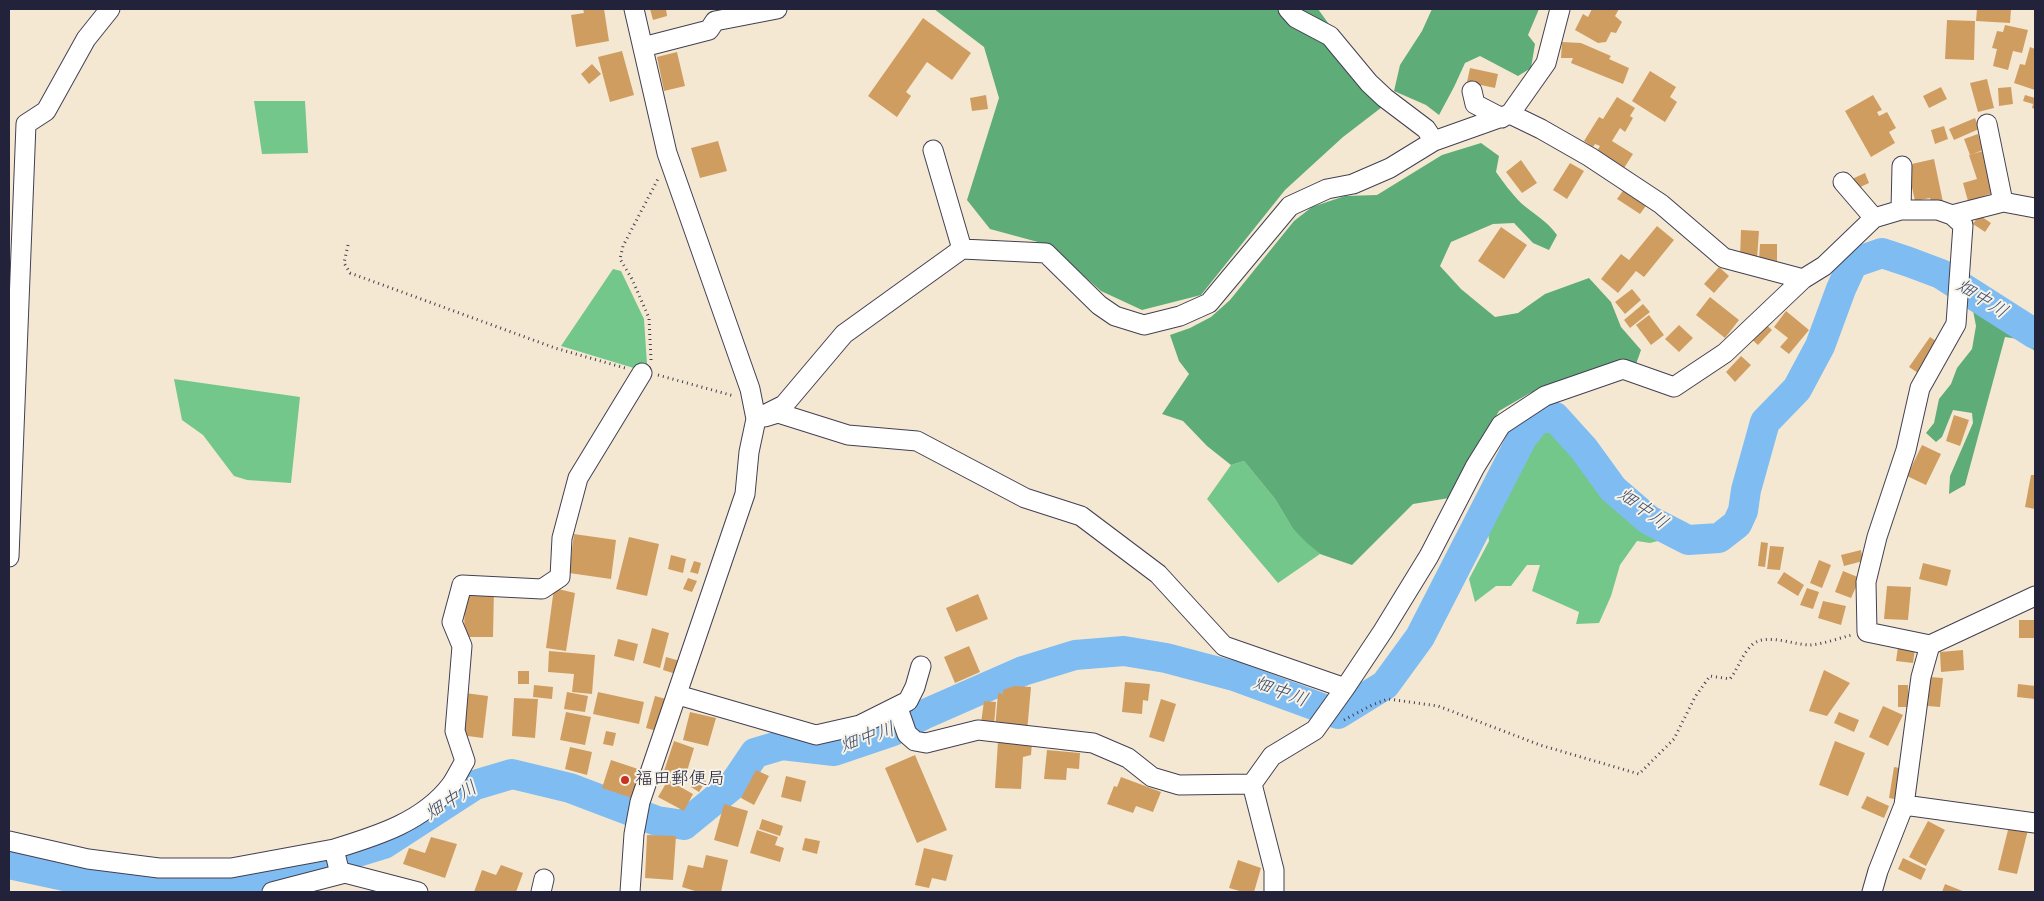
<!DOCTYPE html>
<html>
<head>
<meta charset="utf-8">
<style>
  body { margin:0 }
  #map { position:relative; width:2044px; height:901px; overflow:hidden; background:#f5e8d3; font-family:"Architects Daughter",sans-serif }
  canvas { display:block }
  .frame { position:absolute; inset:0; border:10px solid #22223b; pointer-events:none }
</style>
</head>
<body>
<div id="map">
<canvas width="2044" height="901"></canvas>
<div class="frame"></div>
</div>
<script>
const g = document.querySelector('canvas').getContext('2d');
g.lineJoin = 'round';
function fill(path, color) {
  g.fillStyle = color;
  g.fill(path, 'evenodd');
}
function strokePath(path, color, width, dash) {
  g.strokeStyle = color;
  g.lineWidth = width;
  g.lineCap = dash ? 'butt' : 'round';
  g.setLineDash(dash || []);
  g.stroke(path);
}
function label(font, color, halo, rows, align = 'center') {
  g.font = font + ' "Architects Daughter","Klee One",sans-serif';
  g.lineWidth = 4;
  g.setLineDash([]);
  g.textBaseline = 'middle';
  g.strokeStyle = halo;
  g.fillStyle = color;
  for (const [text, x, y, turn = 0] of rows) {
    g.save();
    g.translate(x, y);
    g.rotate((+turn || 0) * Math.PI / 180);
    g.textAlign = isNaN(turn) ? turn : align;
    if (halo) g.strokeText(text, 0, 0);
    g.fillText(text, 0, 0);
    g.restore();
  }
}
const green = new Path2D(`
  M254,101H305L308,153L262,154Z
  M613,269L621,271L644,319L647,364L637,369L561,346Z
  M174,379L300,397L291,483L247,480L234,476L203,435L182,420Z
  M1539,424L1554,425C1581,455 1605,491 1635,519C1644,526 1657,529 1662,540L1650,543L1637,541L1620,565L1611,596L1599,623L1576,624L1579,612L1532,591L1540,565H1527L1511,586H1496L1475,602L1469,579L1489,541L1487,521L1526,440Z
  M1244,461L1275,499L1293,529L1320,554L1278,583L1207,499L1231,465Z`);
const forest = new Path2D(`
  M934,9H1318L1386,104L1343,137L1285,190L1201,295L1142,310L1101,291L1049,245L990,229L967,200L999,98L984,47Z
  M1432,9H1539L1528,35L1535,44L1531,68L1518,76L1480,56L1465,63L1454,87L1439,115L1426,105L1394,91L1400,65L1422,31Z
  M1481,143L1499,156L1496,172C1503,182 1512,194 1521,203C1535,215 1546,220 1557,235L1549,250L1533,243L1514,223L1493,224L1451,242L1440,266L1461,289L1495,317L1518,313L1545,294L1589,278L1611,302L1621,327L1641,350L1635,367L1530,393L1499,411L1449,498L1413,504L1352,565L1320,554L1307,543L1293,529L1275,499L1244,461L1231,465L1207,446L1183,421L1162,414L1189,374L1179,361L1170,335L1190,328L1211,317L1230,300L1294,221L1312,207L1345,196L1377,195L1442,155Z
  M1971,300L2035,338V351L2018,339L2005,337L1965,485L1949,494L1950,476L1973,423L1972,413L1953,410L1942,437L1936,442L1926,433L1934,423L1939,399L1951,384L1957,368L1972,349L1976,326Z`);
const river = new Path2D(`
  M9,864L111,886L187,892
  M196,892L302,869L384,844L475,785L512,774L570,788L657,821L684,825L734,784L755,753L782,745L834,751L893,731L925,714L1023,671L1075,655L1124,651L1166,658L1234,676L1338,714L1385,685L1420,637L1522,438L1537,419L1555,417L1584,449L1613,489L1649,520L1688,540L1719,538L1737,524L1743,511L1746,490L1765,422L1797,389L1820,346L1841,289L1853,263L1882,253L1909,262L1941,274L2035,334`);
const building = new Path2D(`
  M583,9H604L609,41L576,47L571,15L584,13Z
  M650,9H666L667,16L653,20Z
  M1592,9H1619L1615,16L1622,22L1616,33L1611,32L1606,42L1598,43L1575,30L1583,14L1588,17Z
  M1977,9H2011L2010,23L1976,21Z
  M923,18L971,53L952,80L927,62L906,92L911,96L897,117L868,96Z
  M1947,20L1975,21L1974,60L1945,59Z
  M2005,25L2028,30L2022,53L2013,51L2008,70L1993,66L1997,49L1992,48L1997,31L2003,32Z
  M1562,42L1581,43L1611,56L1609,59L1629,68L1623,84L1571,63L1573,58H1561Z
  M2030,47L2035,49V90L2014,83L2020,64L2025,65Z
  M622,51L634,95L610,102L598,57Z
  M677,52L685,86L664,91L657,57Z
  M592,64L601,74L589,84L581,74Z
  M1470,68L1498,74L1495,88L1467,82Z
  M1650,71L1676,87L1670,97L1677,102L1665,122L1632,101Z
  M1987,79L1994,108L1978,112L1970,83Z
  M1941,87L1947,99L1929,108L1923,96Z
  M2011,87L2013,104L1999,106L1998,88Z
  M986,95L988,109L972,111L970,98Z
  M1873,95L1882,110L1877,112L1879,116L1887,112L1896,128L1889,132L1895,143L1871,157L1845,111Z
  M2025,95L2035,98V109L2032,108L2033,104L2023,101Z
  M1617,97L1635,108L1630,116L1633,118L1625,132L1620,128L1612,141L1633,154L1624,168L1597,151L1600,146L1595,144L1593,147L1584,141L1599,117L1603,119Z
  M1975,118L1979,129L1954,140L1949,129Z
  M1944,126L1948,139L1935,144L1931,130Z
  M1978,134L1983,150L1970,155L1964,139Z
  M718,141L727,171L700,178L691,148Z
  M1983,151L1996,192L1968,201L1963,183L1977,179L1969,155Z
  M1934,159L1943,202L1932,205L1930,198L1915,201L1907,165Z
  M1521,160L1537,183L1522,193L1506,172Z
  M1570,163L1584,171L1567,199L1553,190Z
  M1865,173L1869,183L1856,189L1852,179Z
  M1625,188L1648,203L1640,214L1617,199Z
  M1979,215L1991,223L1985,232L1973,224Z
  M1657,226L1674,240L1644,277L1636,271L1618,293L1601,279L1621,254L1629,260Z
  M1501,227L1527,245L1504,279L1478,261Z
  M1741,230L1759,231L1757,259L1740,258Z
  M1760,244H1777V261L1759,260Z
  M1719,267L1729,276L1714,293L1704,284Z
  M1632,289L1641,300L1625,314L1615,302Z
  M1710,297L1739,320L1725,338L1696,315Z
  M1643,304L1650,312L1630,328L1624,320Z
  M1786,311L1809,330L1789,354L1780,347L1788,338L1774,327Z
  M1649,315L1664,335L1651,345L1636,325Z
  M1763,322L1772,330L1758,345L1749,337Z
  M1679,325L1693,338L1679,352L1665,339Z
  M1930,337L1942,345L1921,375L1909,367Z
  M1741,356L1751,365L1735,382L1726,372Z
  M1954,415L1969,420L1960,446L1946,441Z
  M1922,445L1941,454L1926,485L1907,476Z
  M2031,475H2035V509L2025,507Z
  M574,534L616,540L611,579L569,573Z
  M629,537L659,544L647,596L616,589Z
  M1761,542L1768,543L1765,567L1758,566Z
  M1770,546L1784,547L1780,570L1767,569Z
  M1861,550L1863,561L1844,566L1841,555Z
  M671,555L686,559L683,573L668,569Z
  M1819,560L1831,565L1822,588L1810,583Z
  M694,561L701,563L698,574L690,572Z
  M1923,563L1951,570L1947,586L1919,579Z
  M1843,571L1860,578L1851,598L1835,592Z
  M1784,572L1804,585L1798,596L1777,583Z
  M688,578L697,581L692,592L683,589Z
  M1887,586L1911,587L1908,620L1884,619Z
  M554,588L575,593L566,651L546,648Z
  M1807,588L1819,592L1813,609L1800,605Z
  M465,589H494L493,637H464Z
  M978,594L988,619L956,632L946,608Z
  M1823,601L1846,606L1841,625L1818,618Z
  M2019,620H2035V638H2019Z
  M652,628L669,633L660,668L643,663Z
  M618,639L638,644L634,661L614,656Z
  M969,646L980,672L955,683L944,657Z
  M1898,647L1915,649L1913,663L1896,661Z
  M1963,650L1964,670L1941,672L1940,652Z
  M549,651L595,655L592,694L572,692L574,674L548,672Z
  M666,657L680,661L676,674L663,670Z
  M1824,670L1850,683L1827,716L1809,711Z
  M518,671H529V684H518Z
  M1930,677L1943,678L1940,707L1928,706Z
  M1125,682L1150,684L1148,701L1143,700L1142,714L1122,712Z
  M2018,684L2035,686V699L2017,697Z
  M534,685L553,687L552,699L533,697Z
  M1898,685H1908L1909,707H1898Z
  M1014,686L1031,687L1027,732L995,729L998,693L1003,694V690Z
  M567,692L588,696L585,712L564,709Z
  M598,692L644,702L639,724L593,714Z
  M465,693L488,696L483,738L460,735Z
  M655,696L666,699L657,731L646,728Z
  M514,698L538,699L535,738L512,736Z
  M1161,699L1176,704L1164,742L1149,737Z
  M984,701L996,702L994,725L981,723Z
  M1883,706L1903,715L1888,746L1869,737Z
  M566,712L591,717L585,745L560,740Z
  M690,712L716,718L708,746L683,740Z
  M1839,712L1859,720L1854,732L1834,723Z
  M606,731L616,733L613,746L603,744Z
  M674,741L694,748L685,778L664,771Z
  M998,741L1032,743L1031,755L1023,757L1021,789L995,788Z
  M1835,741L1865,753L1848,796L1819,785Z
  M570,747L592,752L587,775L565,769Z
  M1047,750L1080,753L1079,769L1067,768L1066,780L1044,779Z
  M915,755L947,830L917,843L885,768Z
  M611,760L641,770L632,798L602,788Z
  M1894,767L1905,769L1900,800L1889,798Z
  M756,770L769,776L754,805L741,798Z
  M697,776L706,781L699,792L691,787Z
  M786,776L806,781L801,802L781,797Z
  M1121,777L1161,792L1153,812L1136,806L1133,813L1107,804L1114,786L1117,787Z
  M668,780L693,794L684,811L658,797Z
  M1867,796L1889,806L1884,818L1861,808Z
  M724,804L748,811L738,847L714,840Z
  M762,819L783,826L780,836L759,829Z
  M1928,821L1945,830L1926,866L1909,857Z
  M2009,826L2028,830L2017,874L1998,870Z
  M757,830L778,837L775,845L784,848L780,862L750,853Z
  M647,835L676,836L673,880L645,878Z
  M431,837L457,844L445,878L403,864L409,848L425,853Z
  M805,838L820,841L817,854L802,850Z
  M924,848L953,855L946,881L932,878L929,888L915,885Z
  M706,855L728,860L721,892H698L682,887L688,865L703,868Z
  M1903,858L1926,869L1921,880L1898,869Z
  M1238,860L1261,868L1254,892H1243L1229,888Z
  M501,865L523,873L516,892H474L482,870L496,875Z
  M1945,884L1965,892H1942Z`);
const path = new Path2D(`
  M348,245L344,263L350,273L555,348L625,368
  M651,360L649,318L632,279L620,259L623,246L658,179
  M658,375L734,396
  M1344,720L1372,705L1388,699L1438,706L1540,745L1639,774L1674,739L1695,697L1710,676L1730,679C1739,667 1742,654 1753,644C1767,633 1794,645 1810,645C1824,644 1839,638 1852,635`);
const minor = new Path2D(`
  M1288,9L1296,18L1330,36L1369,83L1385,98L1426,129L1434,141
  M643,47L709,30L715,21L777,9
  M1472,91L1475,104L1502,118
  M1510,114L1541,129L1590,157L1661,204L1724,258L1803,279
  M1987,124L2003,202
  M933,150L962,249
  M1843,182L1874,218
  M1901,210L1902,166
  M1952,215L2003,202L2035,208
  M765,417L778,413L848,435L917,441L1025,498L1081,516L1158,574L1224,646L1345,688
  M756,419L784,405L844,334L962,249L1046,253L1099,305L1115,316L1144,325L1180,316L1209,303L1290,206L1327,189L1353,184L1390,168L1434,141L1510,114L1546,63L1560,9
  M9,557L26,124L46,111L86,39L110,9
  M678,695L816,735L860,725L908,701L915,687L921,666
  M898,708L907,734L915,741L926,743L978,730L1093,743L1128,758L1152,777L1179,785L1252,784
  M1904,805L2035,823
  M9,841L88,859L159,868H231L334,849
  M340,874L334,849C376,836 423,822 451,785C456,778 460,769 465,761L455,731L462,646L452,622L462,585L542,589L560,577L562,538L578,478L642,373
  M272,892L345,873L418,892
  M541,892L544,879
  M630,892L634,834L640,802L745,494L749,452L756,419L750,389L667,153L634,9
  M1274,892V870L1252,784L1272,756L1315,730L1345,688L1383,631L1429,556L1475,467L1501,425L1545,396L1623,369L1674,387L1725,353L1803,279L1824,266L1874,218L1901,210H1938L1952,215L1963,225L1956,324L1920,388L1906,450L1877,537L1866,582L1867,632L1930,645L2035,596
  M1872,892L1878,871L1904,805L1921,677L1930,645`);
const markers = [
  [625,780,5,"#c8321e"]
];
const poiNames = [
  ["福田郵便局",635,780]
];
const waterNames = [
  ["畑中川",1981,300,32],
  ["畑中川",1642,510,36],
  ["畑中川",1280,693,20],
  ["畑中川",868,739,-19],
  ["畑中川",452,802,-31]
];
fill(green, '#73c78b');
fill(forest, '#5eac77');
strokePath(river, '#7fbcf2', 30);
fill(building, '#d09d61');
strokePath(minor, '#424052', 21);
strokePath(path, '#424052', 3, [1, 4]);
strokePath(minor, '#fff', 19);
for (const [x, y, r, color] of markers) {
  const dot = new Path2D();
  dot.arc(x, y, r, 0, 2 * Math.PI);
  g.fillStyle = color;
  g.fill(dot);
  strokePath(dot, '#f7f3e8', 2);
}
label('18px', '#22223b', '#f7f3e8', poiNames, 'left');
label('italic 19px', '#3e5072', '#f7f3e8', waterNames);
</script>
</body>
</html>
